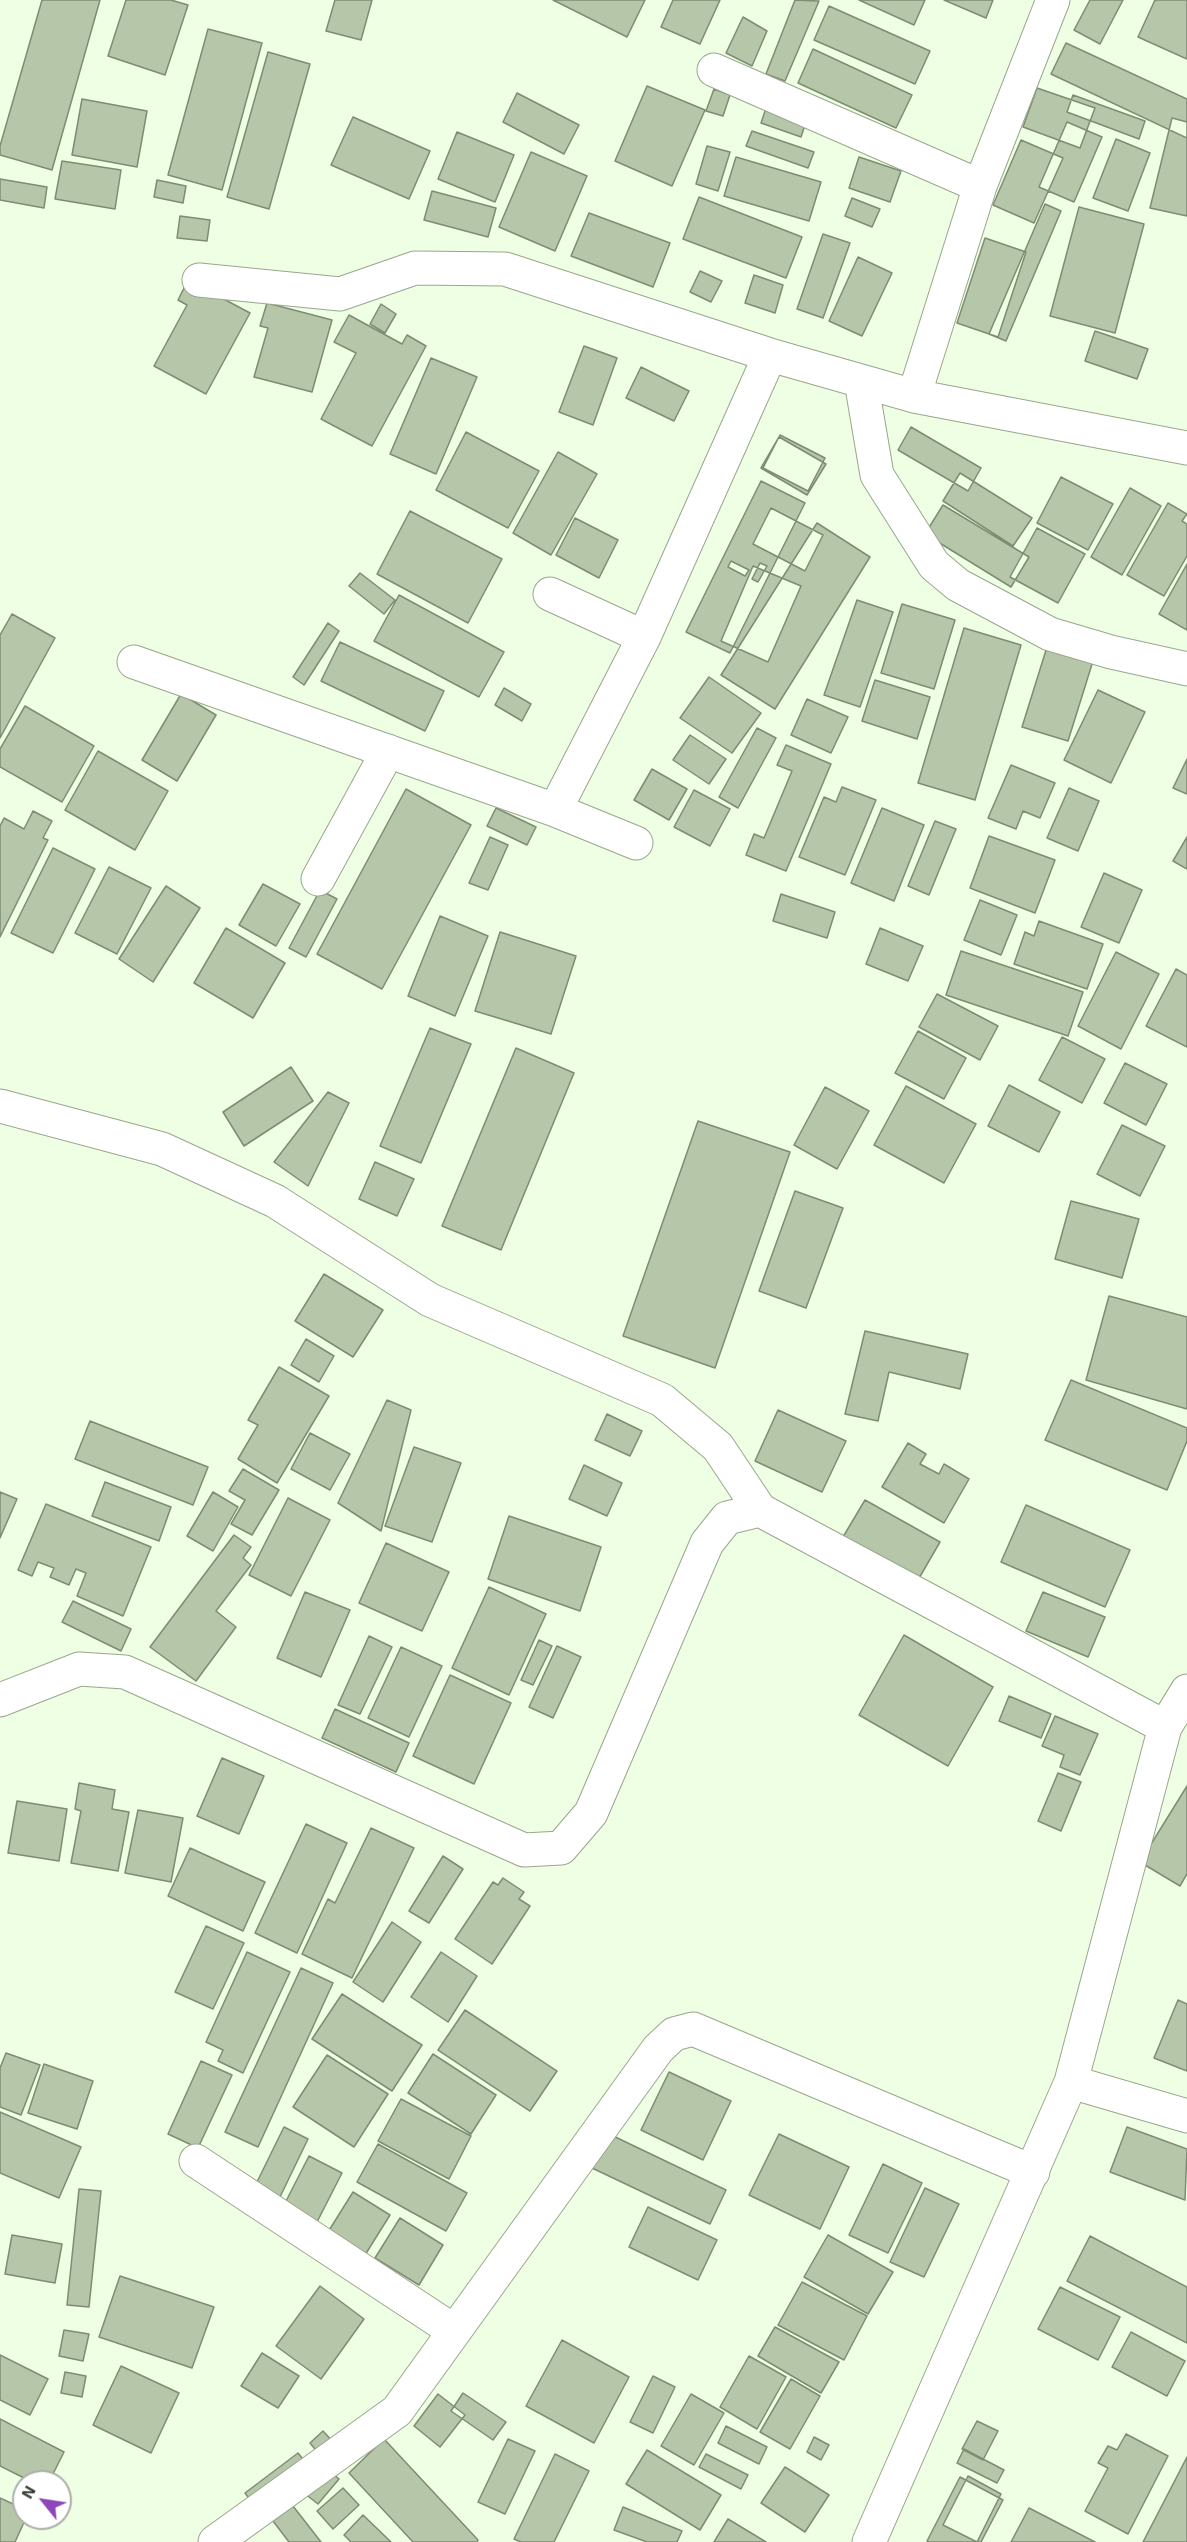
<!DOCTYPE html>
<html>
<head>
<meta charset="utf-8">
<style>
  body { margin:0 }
  #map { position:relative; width:1187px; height:2542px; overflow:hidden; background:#efffe3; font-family:"Exo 2",sans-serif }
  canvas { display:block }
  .north { position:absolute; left:12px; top:2470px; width:60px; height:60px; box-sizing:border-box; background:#fff; border:2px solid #adafab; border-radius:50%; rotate:300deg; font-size:16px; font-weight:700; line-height:24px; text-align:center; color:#32382d }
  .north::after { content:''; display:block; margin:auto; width:21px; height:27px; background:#8d47bb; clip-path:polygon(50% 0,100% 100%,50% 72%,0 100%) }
</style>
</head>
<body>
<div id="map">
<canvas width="1187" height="2542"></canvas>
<div class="north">N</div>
</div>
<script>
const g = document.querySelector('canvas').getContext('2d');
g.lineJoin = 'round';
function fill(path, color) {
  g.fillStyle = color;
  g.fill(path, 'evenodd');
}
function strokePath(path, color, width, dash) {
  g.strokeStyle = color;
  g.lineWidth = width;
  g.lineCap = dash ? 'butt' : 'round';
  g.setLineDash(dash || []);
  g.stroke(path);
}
const building = new Path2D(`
  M42,0H100L52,170L0,155V146Z
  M126,0H171L188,5L165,75L108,56Z
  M335,0H372L361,40L326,31Z
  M553,0H645L627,37Z
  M673,0H720L700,44L661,27Z
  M795,0L819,1L785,81L766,74Z
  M859,0H925L914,25Z
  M944,0H993L986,18Z
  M1090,0H1123L1100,44L1074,30Z
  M1155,0H1187V59L1138,37Z
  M829,6L930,51L915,84L814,40Z
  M743,17L767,31L752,66L726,53Z
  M208,29L262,43L222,190L168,175Z
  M1066,43L1187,99V138L1051,74Z
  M813,49L912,95L896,128L798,83Z
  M268,52L310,64L269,209L227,197Z
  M647,86L705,110L672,186L615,161Z
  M1037,88L1095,108L1080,148L1023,127Z
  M714,89L730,95L723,116L706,111Z
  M517,93L579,125L564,154L503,122Z
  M1073,95L1145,121L1139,139L1067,112Z
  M82,99L147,111L137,167L72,155Z
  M766,108L806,122L801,137L761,123Z
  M353,117L430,151L409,199L331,165Z
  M1172,118L1187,122V216L1150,208Z
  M1067,122L1102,137L1074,202L1039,187Z
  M752,131L814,152L808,168L746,146Z
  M457,132L514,155L495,202L438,179Z
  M1116,139L1150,153L1128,211L1093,198Z
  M1021,140L1063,158L1034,223L993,205Z
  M707,146L730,152L718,191L696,184Z
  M531,152L587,176L555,251L499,227Z
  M736,157L821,182L809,221L724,196Z
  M859,157L901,171L890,202L849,188Z
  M62,161L121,170L115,209L55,199Z
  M0,179L47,187L44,208L0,200Z
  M157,180L186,186L183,203L154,197Z
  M432,191L496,208L488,237L424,220Z
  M699,197L802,237L786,278L683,239Z
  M852,198L880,209L872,227L845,216Z
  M1045,204L1061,211L1006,341L989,334Z
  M1079,207L1144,224L1115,333L1050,316Z
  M589,213L670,243L653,287L571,256Z
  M180,216L210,220L207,241L177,238Z
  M823,234L850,243L823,318L797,309Z
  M985,238L1026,252L998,337L957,323Z
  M858,257L892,273L862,336L829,321Z
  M700,271L722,281L711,302L690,292Z
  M754,275L783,285L775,313L745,303Z
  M188,280L250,313L206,394L154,366L187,305L178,300Z
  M267,303L332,320L312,392L254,377L268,328L260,326Z
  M381,304L396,314L385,333L370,324Z
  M349,315L402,344L407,335L426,346L372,446L321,419L356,353L334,342Z
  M1095,331L1148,349L1137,379L1085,361Z
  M584,346L617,358L593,425L559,412Z
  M431,358L477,377L436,474L390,454Z
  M641,367L689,391L674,421L626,398Z
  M911,427L981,468L968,491L898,450Z
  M466,432L539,471L508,528L436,490Z
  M780,435L825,458L808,491L763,468Z
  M779,437L826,464L807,495L761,468Z
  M558,452L597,474L551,555L513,533Z
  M960,473L1032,518L1013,546L943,501Z
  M1061,477L1113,504L1088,550L1037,523Z
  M761,481L805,503L730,653L686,632ZM731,561L749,570L745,576L728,567ZM760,563L767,566L758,582L752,579Z
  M1130,488L1161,506L1122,575L1091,557Z
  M1168,503L1187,514L1182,521L1187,524V556L1164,596L1127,575Z
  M943,505L1029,557L1011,587L925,534Z
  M771,508L823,535L805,571L753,544Z
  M410,511L502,559L468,623L377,574Z
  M575,518L618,540L599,578L556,555Z
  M817,523L870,557L775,709L721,675Z
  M1037,528L1085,554L1058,603L1010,577Z
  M1187,564V630L1159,614Z
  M753,566L801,586L768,662L721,641Z
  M360,573L395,600L384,614L349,586Z
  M399,595L504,652L479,697L374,641Z
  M857,600L893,612L860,707L824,695Z
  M902,604L955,620L934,689L881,673Z
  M12,614L55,638L0,738V635Z
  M328,623L339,631L304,685L293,677Z
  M964,628L1021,645L975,800L918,783Z
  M340,642L444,691L425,731L321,681Z
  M1047,647L1093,661L1068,741L1022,727Z
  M709,677L761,713L732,753L680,718Z
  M875,680L930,697L917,739L862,721Z
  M504,688L531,704L522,721L495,705Z
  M1098,690L1145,712L1111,783L1064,760Z
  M181,694L216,715L177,781L142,760Z
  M807,699L848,717L831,753L791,735Z
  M25,706L94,746L62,802L0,767V749Z
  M757,728L776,738L738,808L719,797Z
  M690,735L726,759L709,784L673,760Z
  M786,745L831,764L786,871L746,855L754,834L764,838L792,771L777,765Z
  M98,751L168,791L135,850L65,810Z
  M1187,759V794L1173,788Z
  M1011,765L1055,783L1040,818L1023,811L1016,829L988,818Z
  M652,769L687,789L669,820L634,800Z
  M842,787L876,800L845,875L799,857L824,797L836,802Z
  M1069,788L1099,801L1078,851L1047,838Z
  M406,789L471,825L382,989L317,954Z
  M694,790L730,809L710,846L674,827Z
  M496,808L536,827L527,845L487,826Z
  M882,808L924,825L894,901L851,883Z
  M33,811L52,821L43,838L48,840L0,937V826L4,818L24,829Z
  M935,821L956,829L929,895L908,886Z
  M989,836L1055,860L1035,913L970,888Z
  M490,837L508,845L488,890L469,883Z
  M1187,837V869L1173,861Z
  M53,848L95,869L53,953L11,933Z
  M109,867L151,888L117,954L75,933Z
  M1104,873L1142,890L1119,943L1081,927Z
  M263,884L300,904L276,946L239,925Z
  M166,886L200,908L153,982L119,959Z
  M320,890L337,899L306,957L289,948Z
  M781,894L835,912L827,938L773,921Z
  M980,900L1017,915L1001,955L964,940Z
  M440,916L488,936L455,1016L408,996Z
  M1039,921L1103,944L1087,989L1014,964L1025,932L1034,936Z
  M226,928L285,963L253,1018L194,983Z
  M880,928L923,946L908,981L866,964Z
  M500,932L576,956L551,1034L475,1011Z
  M961,951L1083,992L1068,1036L946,995Z
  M1116,952L1159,974L1121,1049L1078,1026Z
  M1176,969L1187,975V1047L1146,1026Z
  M937,994L998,1026L980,1060L919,1027Z
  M430,1028L471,1044L421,1163L380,1146Z
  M918,1031L966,1058L944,1099L895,1073Z
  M1062,1037L1105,1059L1082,1103L1039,1080Z
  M516,1048L574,1073L501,1250L442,1226Z
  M1125,1063L1167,1084L1146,1125L1104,1103Z
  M291,1067L313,1101L244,1146L223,1112Z
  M1009,1085L1060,1112L1039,1152L988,1126Z
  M906,1086L976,1124L944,1183L874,1145Z
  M825,1087L869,1111L837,1169L794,1145Z
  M328,1092L349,1103L308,1186L274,1162Z
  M698,1121L790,1152L715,1368L623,1336Z
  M1122,1125L1165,1146L1140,1196L1097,1174Z
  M375,1162L414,1179L397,1216L359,1199Z
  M795,1191L843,1208L806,1308L759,1291Z
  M1071,1201L1139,1219L1122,1278L1055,1259Z
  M324,1274L383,1310L353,1357L295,1321Z
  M1109,1296L1187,1317V1409L1086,1380Z
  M865,1331L968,1354L960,1389L889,1372L878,1421L845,1414Z
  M306,1339L334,1356L319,1382L291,1365Z
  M279,1367L329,1396L277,1483L238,1459L258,1425L248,1420Z
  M1071,1380L1187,1428V1441L1167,1490L1045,1440Z
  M387,1400L411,1410L381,1531L338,1503Z
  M778,1410L846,1441L822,1492L755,1461Z
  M607,1414L642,1431L630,1456L595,1440Z
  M90,1421L208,1467L193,1505L75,1459Z
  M310,1433L350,1454L330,1490L291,1469Z
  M908,1443L926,1454L920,1464L939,1474L944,1464L969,1479L944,1523L882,1487Z
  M414,1447L461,1463L432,1542L385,1526Z
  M584,1465L622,1483L607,1516L569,1499Z
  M243,1469L279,1490L252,1535L231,1524L245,1500L229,1491Z
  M105,1482L171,1507L159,1541L92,1516Z
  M0,1492L17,1499L0,1538Z
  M213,1492L238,1507L213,1551L187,1536Z
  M288,1498L330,1520L291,1596L249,1575Z
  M865,1500L940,1542L918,1580L843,1537Z
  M46,1504L151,1547L123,1616L77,1596L86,1573L76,1569L69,1585L50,1577L54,1568L38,1562L32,1576L18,1570Z
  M1026,1505L1130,1550L1105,1607L1001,1562Z
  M509,1516L601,1547L580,1611L488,1579Z
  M234,1535L251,1547L243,1558L251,1565L216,1611L236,1627L196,1681L150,1647Z
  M386,1543L449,1572L422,1631L359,1603Z
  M489,1587L546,1614L509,1695L452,1668Z
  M305,1592L350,1610L321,1677L277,1658Z
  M1043,1592L1105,1617L1088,1657L1026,1631Z
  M73,1601L131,1629L121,1651L62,1622Z
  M904,1635L993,1687L948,1766L859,1715Z
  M369,1636L392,1647L360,1714L338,1705Z
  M539,1640L552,1646L533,1685L521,1680Z
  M557,1646L581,1657L553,1718L529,1707Z
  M401,1647L442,1666L409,1737L368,1718Z
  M450,1675L511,1703L474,1784L413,1756Z
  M1009,1696L1051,1714L1041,1738L999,1721Z
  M335,1709L409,1743L396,1772L322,1738Z
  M1055,1716L1098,1734L1080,1775L1060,1767L1064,1755L1042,1746Z
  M222,1758L264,1776L239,1834L197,1816Z
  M1058,1773L1081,1782L1061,1831L1038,1821Z
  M79,1783L115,1790L112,1809L129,1812L118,1871L71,1863L81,1811L75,1809Z
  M1187,1786V1874L1180,1886L1140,1862Z
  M17,1801L67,1809L59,1861L8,1853Z
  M138,1810L183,1818L171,1882L125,1873Z
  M306,1824L347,1843L297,1953L255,1933Z
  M371,1828L414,1848L352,1978L302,1954L328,1899L335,1903Z
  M190,1848L265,1882L243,1931L168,1896Z
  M443,1856L463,1869L429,1923L409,1911Z
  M503,1878L524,1892L519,1899L530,1906L492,1964L455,1939L493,1882L498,1885Z
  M392,1922L421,1942L383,2002L353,1982Z
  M206,1926L244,1943L213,2009L175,1992Z
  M247,1952L290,1972L243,2073L218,2061L223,2050L206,2042Z
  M441,1952L477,1976L448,2022L411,1997Z
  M301,1968L333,1983L258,2147L225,2132Z
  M342,1994L422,2045L392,2091L312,2039Z
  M1178,2000L1187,2004V2071L1154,2058Z
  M465,2010L557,2071L530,2111L438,2050Z
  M6,2053L40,2065L21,2115L0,2107V2068Z
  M433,2054L496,2095L471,2134L408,2093Z
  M327,2055L388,2094L354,2147L293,2107Z
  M201,2061L232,2075L198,2148L168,2134Z
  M44,2064L93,2081L77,2129L28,2113Z
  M669,2072L731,2101L703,2160L641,2130Z
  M401,2099L471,2136L449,2179L378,2141Z
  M0,2112L81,2147L59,2198L0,2173Z
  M284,2127L308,2139L279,2199L255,2186Z
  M1127,2127L1187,2149L1185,2200L1110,2172Z
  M609,2134L726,2190L710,2224L592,2168Z
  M779,2134L849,2167L820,2229L749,2195Z
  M378,2144L467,2193L446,2231L357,2182Z
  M309,2156L342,2173L315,2226L282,2209Z
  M883,2164L922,2183L888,2253L849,2235Z
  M925,2188L959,2204L924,2277L890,2262Z
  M79,2189L101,2191L89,2307L67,2305Z
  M353,2192L390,2215L365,2255L328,2232Z
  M648,2207L717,2240L698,2280L629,2247Z
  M400,2218L443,2245L419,2285L375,2258Z
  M12,2235L62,2244L55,2283L5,2274Z
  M828,2235L893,2272L868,2314L804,2277Z
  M1090,2236L1187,2287V2343L1067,2281Z
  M120,2276L214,2307L192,2368L99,2337Z
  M802,2282L867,2316L844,2360L778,2325Z
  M320,2286L364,2319L321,2379L276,2346Z
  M1060,2287L1120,2317L1098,2360L1038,2329Z
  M775,2327L839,2362L821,2393L758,2356Z
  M64,2330L89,2334L83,2361L59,2356Z
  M1131,2332L1185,2361L1167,2396L1112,2367Z
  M562,2340L629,2377L594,2443L526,2406Z
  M262,2353L299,2376L278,2408L241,2386Z
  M0,2355L48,2379L30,2415L0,2400Z
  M749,2356L786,2377L757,2429L720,2407Z
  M121,2366L179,2393L151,2453L93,2425Z
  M65,2372L86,2376L82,2397L61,2393Z
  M653,2376L675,2387L653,2433L630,2422Z
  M791,2379L820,2396L790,2449L760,2432Z
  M463,2393L506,2422L493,2440L451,2411Z
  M438,2394L465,2415L440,2447L414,2426Z
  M691,2394L724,2413L694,2465L661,2446Z
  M0,2419L64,2452L49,2482H32L0,2466Z
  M977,2421L998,2431L983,2460L962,2449Z
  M726,2426L767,2447L759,2464L718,2443Z
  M323,2431L334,2443L319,2454L310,2443Z
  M1126,2434L1168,2456L1128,2534L1085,2511L1108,2468L1098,2463L1108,2446L1117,2450Z
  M814,2437L829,2445L821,2460L807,2452Z
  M384,2439L478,2540L477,2542H413L349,2473Z
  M508,2439L535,2451L505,2514L478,2502Z
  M964,2449L1004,2470L997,2483L957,2463Z
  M647,2450L721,2495L700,2530L626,2484Z
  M298,2453L311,2469L258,2510L245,2493Z
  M555,2454L589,2471L554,2542H521L514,2539Z
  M706,2454L748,2475L741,2489L699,2467Z
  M1187,2457V2542H1143Z
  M785,2467L829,2495L805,2532L761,2503Z
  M326,2468L339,2479L318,2504L304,2493Z
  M968,2476L1001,2494L977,2542L943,2525Z
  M960,2477L1003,2500L981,2542H929L927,2541Z
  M343,2488L359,2505L333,2529L317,2511Z
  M0,2498L24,2509L26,2518L15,2542H0Z
  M293,2506L321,2542H289L273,2521Z
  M623,2507L682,2531L677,2542H647L614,2530Z
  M1029,2508L1095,2542H1011Z
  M363,2515L391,2542H351L344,2535Z
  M728,2519L766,2542H714Z`);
const street = new Path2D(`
  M714,70L980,186
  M199,280L340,294L415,268L505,269L770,355L914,396L1187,448
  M861,381L877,475L934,565L958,585L1050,634L1111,652L1187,669
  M914,396L980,186L1053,0
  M550,594L644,637
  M134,662L555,810L644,637L770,355
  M555,810L636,843
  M318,879L388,751
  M0,1106L162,1149L275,1201L430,1300L662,1400L718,1447L760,1510
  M0,1700L79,1669L125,1672L524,1850L561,1848L591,1813L707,1543L727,1518L760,1510L1165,1727
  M1071,2082L1187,2116
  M196,2161L454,2331
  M215,2542L397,2411L658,2049L674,2034L693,2029L1033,2172
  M869,2542L1071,2082L1165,1727L1187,1691`);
fill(building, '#b5c7a8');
strokePath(building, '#7e8c73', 1.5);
strokePath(street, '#98a78d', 35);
strokePath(street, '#fff', 33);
</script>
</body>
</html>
